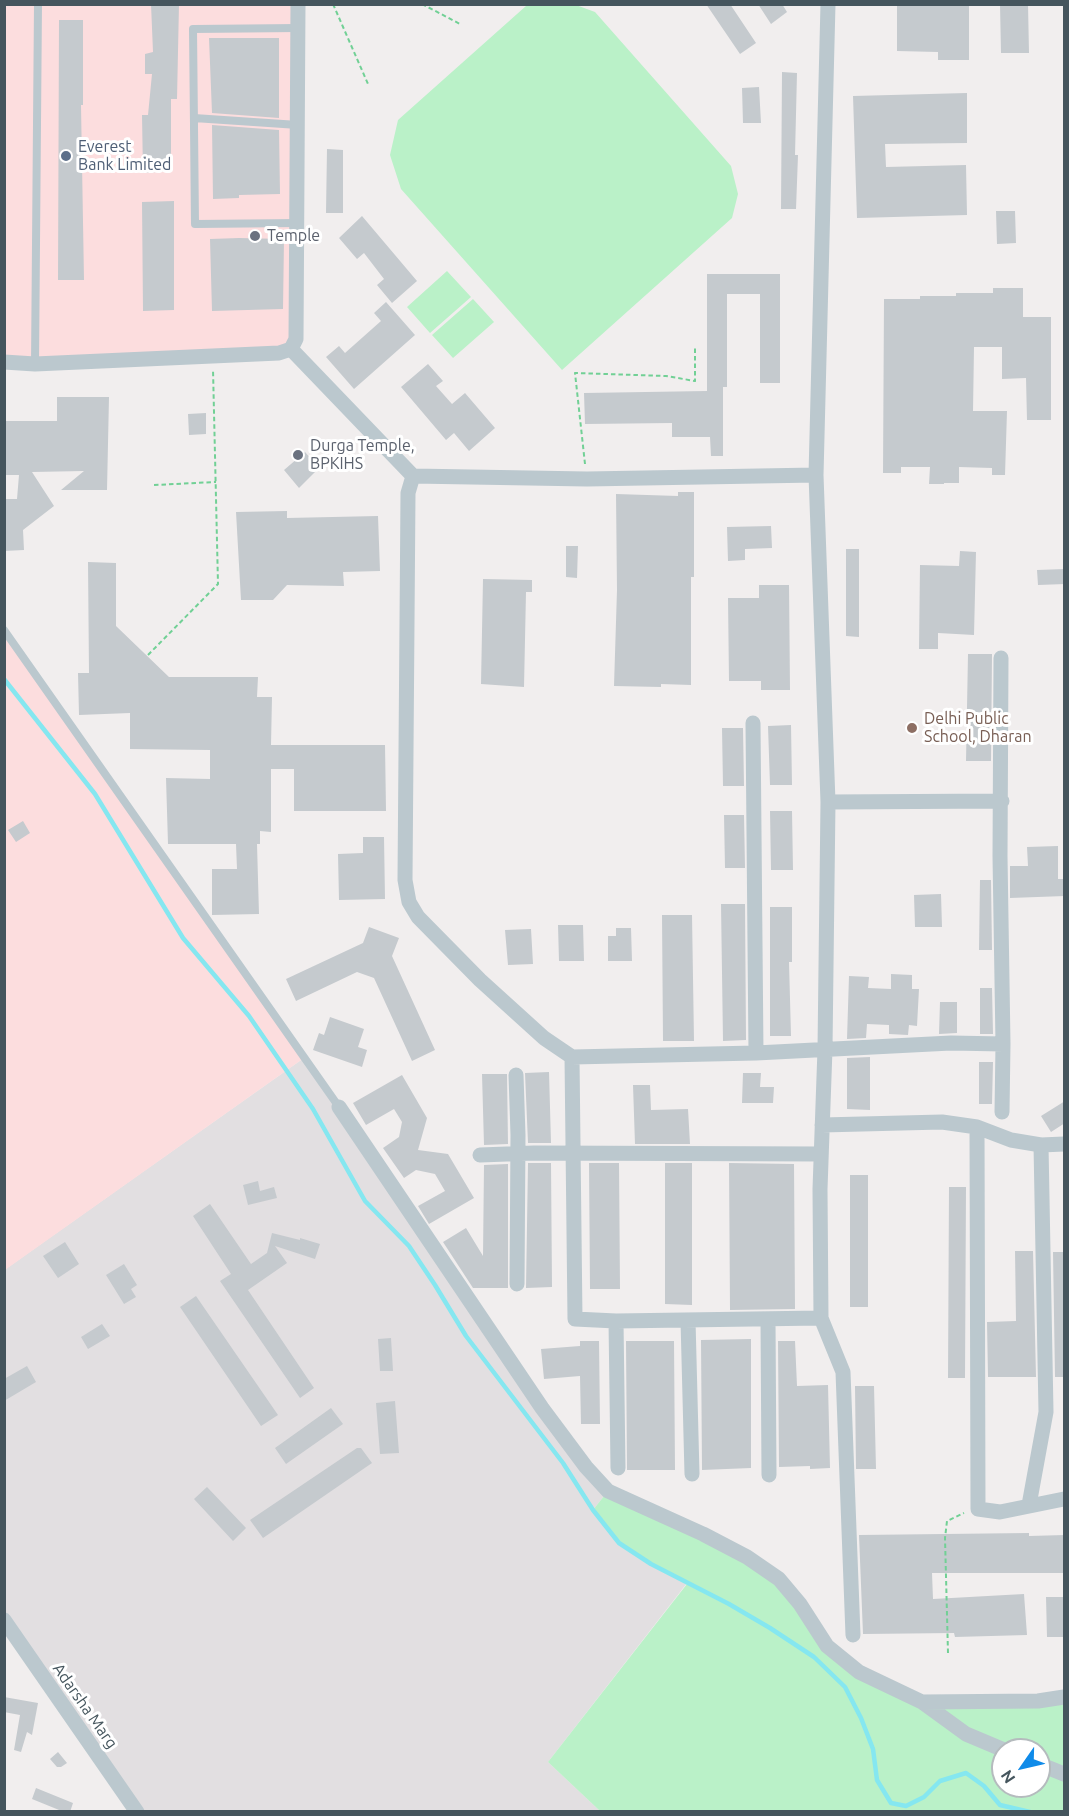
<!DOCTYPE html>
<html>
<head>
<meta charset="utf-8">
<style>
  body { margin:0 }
  #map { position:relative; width:1069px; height:1816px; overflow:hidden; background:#f1eeee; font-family:Ubuntu,sans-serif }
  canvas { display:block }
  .frame { position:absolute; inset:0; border:6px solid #45555d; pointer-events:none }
  .north { position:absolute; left:991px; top:1738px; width:60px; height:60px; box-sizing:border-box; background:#fff; border:2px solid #b5bbbe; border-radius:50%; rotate:236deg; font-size:16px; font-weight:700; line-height:24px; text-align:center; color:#45555d }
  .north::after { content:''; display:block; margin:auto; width:21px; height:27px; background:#108be9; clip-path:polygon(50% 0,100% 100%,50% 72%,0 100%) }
</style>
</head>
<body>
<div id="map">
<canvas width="1069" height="1816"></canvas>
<div class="frame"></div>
<div class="north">N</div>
</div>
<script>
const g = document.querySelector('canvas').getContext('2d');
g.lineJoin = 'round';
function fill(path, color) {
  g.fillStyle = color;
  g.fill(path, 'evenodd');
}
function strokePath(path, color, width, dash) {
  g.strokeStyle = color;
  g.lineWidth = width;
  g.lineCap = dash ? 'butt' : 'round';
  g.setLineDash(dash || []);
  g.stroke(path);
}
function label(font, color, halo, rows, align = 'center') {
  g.font = font + ' Ubuntu,sans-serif';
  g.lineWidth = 6;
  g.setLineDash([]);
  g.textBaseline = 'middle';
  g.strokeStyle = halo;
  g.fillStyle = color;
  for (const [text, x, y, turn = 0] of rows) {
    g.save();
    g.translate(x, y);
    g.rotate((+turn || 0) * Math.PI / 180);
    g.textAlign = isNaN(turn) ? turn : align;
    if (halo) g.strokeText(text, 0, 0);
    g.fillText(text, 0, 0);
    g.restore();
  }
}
const education = new Path2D(`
  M304,1058L608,1491L593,1510L651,1564L687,1583L548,1762L600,1811H137L5,1622L4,1270Z`);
const medical = new Path2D(`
  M4,5H298L291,349L5,362Z
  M4,630L304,1058L5,1270H4Z`);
const green = new Path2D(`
  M532,5H576L595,12L731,166L738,194L732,218L562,370L401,189L390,155L398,120L526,6Z
  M447,271L471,297L430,333L407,307Z
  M473,299L494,322L453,358L432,335Z
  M608,1491L779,1579L827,1646L922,1702L1064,1697V1811H600L548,1762L687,1584L651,1564L619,1543L593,1510ZM1003,1750H1039V1786H1003Z`);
const stream = new Path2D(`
  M4,679L95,794L183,938L249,1016L313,1109L365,1201L409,1246L435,1285L466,1336L563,1463L593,1510L619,1543L651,1564L729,1604L770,1628L814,1657L845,1687L861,1718L873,1749L877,1780L891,1803L906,1806L924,1797L940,1781L966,1773L984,1786L1000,1805L1030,1812`);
const building = new Path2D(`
  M151,4H179L177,99H171V171L143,173L142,115H148L152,74H145V54L153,52Z
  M706,4H730L756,43L740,54Z
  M758,4H782L787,12L771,24Z
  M897,4H969V60H938V52L897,51Z
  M1000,4H1028L1029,53H1001Z
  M59,20H83V105H81L84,280H58Z
  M209,38H279V118L212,113Z
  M782,72L797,73L795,155H798L796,209H781Z
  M759,87L761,123H743L742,88Z
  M967,93V143L885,144L886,167L966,165L967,215L857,218L853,96Z
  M212,125L279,130L280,194L239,195V198L213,199Z
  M327,149L343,150V213H326Z
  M174,201V310L143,311L142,202Z
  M996,211H1015L1016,243L997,244Z
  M362,216L417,281L392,303L377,285L384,279L364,253L357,259L339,238Z
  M239,238L284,239L283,309L212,311L210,239Z
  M707,274H780V383H760V294H727V387H723V456H711L710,437H672V423L585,424L584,393L707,391Z
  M993,288H1023V317H1051V420H1027L1026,378L1002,379V347H974L973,411H1007L1005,475H992V468L959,467V483H944V484H929L930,467H901V473H883L884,299H920V296H956V293H993Z
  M386,302L415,335L354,389L326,357L339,346L345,353L381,321L374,313Z
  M428,364L443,381L436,386L452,404L465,393L495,428L469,451L454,433L446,440L401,387Z
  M57,397H109L107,490H61L84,471L32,472L54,506L23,530L24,550L4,551V499H17L19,475H4V421H57Z
  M206,413V434L189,435L188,414Z
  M305,452L319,468L299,488L284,470Z
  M678,492H694V577H691V685L661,684V687L614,686L617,590L616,494L678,496Z
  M287,511V518L378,516L380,571L343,572L344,586L287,585L273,600H241L236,512Z
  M771,526L772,548L745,549V560L728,561L727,527Z
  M566,546H578L577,578L566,577Z
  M846,549H859V637L846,636Z
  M960,551L976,552L974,635L938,633V649H919L920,565L959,566Z
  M88,562L116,563V626L169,677H258L257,697H272L271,745H385L386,811H294V769H271V832L260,831V844H257L259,914L212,915V869H237L236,844H168L166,778L210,779V750L130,749V713L79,715L78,673H89Z
  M1065,569V584L1038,585L1037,570Z
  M483,579L532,580V592H526L524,687L481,684Z
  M759,585H789L790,690H761V681H729L728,598H759Z
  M968,654H992L991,761H966Z
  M791,725L792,785H770L768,726Z
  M722,728H743L744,786H723Z
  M770,811H792L793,870H771Z
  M724,815H744L745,868H725Z
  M23,821L30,833L16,842L8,830Z
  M363,837H384L385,899L339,900L338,854L363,853Z
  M1058,846V879H1065V896L1010,898V866H1028L1027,847Z
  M980,880H991L992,950H979Z
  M941,894L942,927H915L914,895Z
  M721,904H745L746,1040L723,1041Z
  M770,907H792V962H789L791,1036H770Z
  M662,915H692L694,1041H663Z
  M558,925H583L584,961H559Z
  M369,927L399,938L392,956L435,1050L412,1061L374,978L357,972L296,1001L286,979L363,943Z
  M616,928H631L632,961H608V936H616Z
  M531,929L533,964L508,965L505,930Z
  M891,974L912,975V989H919L917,1026L909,1025L908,1035L889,1034V1025L867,1024L866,1038L847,1039L849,976L869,977L868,988L891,989Z
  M980,988H992L993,1034H980Z
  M940,1002H957V1033L939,1034Z
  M330,1017L364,1029L358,1047L367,1050L362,1067L313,1050L319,1033L324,1035Z
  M870,1057V1110L847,1109V1058Z
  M979,1062H993L992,1104H979Z
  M549,1072L551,1143H528L525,1073Z
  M743,1073H761L760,1087H774L773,1103H742Z
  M482,1074H507L508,1144L484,1145Z
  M402,1075L427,1118L418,1150L448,1154L474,1198L429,1224L418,1206L445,1191L435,1174L416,1170L404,1178L383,1148L399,1137L402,1122L394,1109L366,1125L353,1103Z
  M633,1085H650L651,1110L688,1109L690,1144H635Z
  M1065,1101V1123L1051,1132L1041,1116Z
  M528,1163H551L552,1287L526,1288Z
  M589,1163H619L620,1289H590Z
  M665,1163H692V1305L665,1304Z
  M729,1163L794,1164L795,1309L730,1310Z
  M508,1164V1288H473L443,1242L466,1228L483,1256L484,1165Z
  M850,1175H868V1307H850Z
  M258,1181L260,1191L274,1187L277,1198L248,1205L243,1185Z
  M949,1187H966L965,1378H948Z
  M210,1204L251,1264L267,1253L272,1233L300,1240V1238L320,1244L315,1259L275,1246L287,1263L248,1290L314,1388L300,1398L220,1281L231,1274L193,1216Z
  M65,1242L79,1264L58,1278L43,1256Z
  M1015,1251H1033L1036,1377H988L987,1322L1016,1321Z
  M1053,1252H1065V1377H1055Z
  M124,1264L137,1285L131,1289L136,1297L124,1304L106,1275Z
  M196,1296L278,1415L261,1426L180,1307Z
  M102,1324L110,1336L88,1349L81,1337Z
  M391,1338L393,1371H380L378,1339Z
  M751,1339V1468L702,1470L701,1340Z
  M580,1341H599L600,1424H581L580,1376L544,1379L541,1349L580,1346Z
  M626,1341H674L675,1470H627Z
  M778,1341H795L797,1386L828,1385L830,1468L810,1469V1466L779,1467Z
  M27,1366L36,1382L4,1401V1379Z
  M855,1386H874L876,1469H856Z
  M395,1401L399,1453L380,1454L376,1403Z
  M331,1408L343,1424L286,1464L275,1448Z
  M357,1448H361L372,1463L263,1538L250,1520Z
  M207,1487L246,1528L233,1541L194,1499Z
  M1029,1533V1536L1065,1535V1573H932L933,1599L1024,1594L1027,1635L955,1637L954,1633L863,1634L859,1535Z
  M1046,1597H1065V1637H1047Z
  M4,1697L38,1703L32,1735L27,1732L21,1752L14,1750L20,1715L4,1712Z
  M58,1752L67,1763L61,1767H57L50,1759Z
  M36,1788L73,1803L70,1812H64L32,1799Z`);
const path = new Path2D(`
  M333,4L368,84
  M422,4L460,24
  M585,464L575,373L666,376L695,381V347
  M154,485L216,482
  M148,655L218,584L213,369
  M948,1653L945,1538L947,1521L964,1513`);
const lane = new Path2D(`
  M194,118L298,125
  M298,223L195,224L193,29L298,28
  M35,364L38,4
  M4,630L339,1107`);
const street = new Path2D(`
  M828,4L816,475L828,802L825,1049L820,1189L821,1318L843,1372L853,1635
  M291,349L413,476L587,479L816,475
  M4,362L35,364L279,353L291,349L296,339L298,4
  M413,476L408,493L405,880L409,902L418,917L480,980L544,1038L572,1057L756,1053L951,1043L1003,1044
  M1001,658L1000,856L1003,1044L1002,1112
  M753,723L756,1053
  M828,802L1002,801
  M572,1057L575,1319L616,1321L821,1318
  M516,1075L518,1135L517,1284
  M339,1107L542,1408L586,1467L608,1491L703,1534L747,1557L779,1579L800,1604L827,1646L859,1672L922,1702L966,1734L1004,1750
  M822,1125L942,1122L977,1127L1011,1140L1041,1145L1064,1144
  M977,1127L978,1509L1000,1512L1064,1499
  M480,1155L534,1153L821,1154
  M688,1320L692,1474
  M768,1320L769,1475
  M616,1321L618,1468
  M1029,1505L1046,1412L1041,1145
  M4,1620L137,1812
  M922,1702L1038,1701L1064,1697
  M1039,1764L1064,1774`);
const markers = [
  [66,156,6,"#5c6f8a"],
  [255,236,6,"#6b7280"],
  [298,455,6,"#6b7280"],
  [912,728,6,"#8d6e63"]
];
const serviceNames = [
  ["Everest",78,147],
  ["Bank Limited",78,165]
];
const worshipNames = [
  ["Temple",267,236],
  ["Durga Temple,",310,446],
  ["BPKIHS",310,464]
];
const educationNames = [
  ["Delhi Public",924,719],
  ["School, Dharan",924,737]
];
const streetNames = [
  ["Adarsha Marg",85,1706,55]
];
fill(education, '#e2dfe1');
fill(medical, '#fcddde');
fill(green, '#baf1c8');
strokePath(stream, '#85e7f0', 4.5);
fill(building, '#c5cace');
strokePath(path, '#71d095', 2, [4.5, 3]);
strokePath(lane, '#bbc8ce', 8);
strokePath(street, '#bbc8ce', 15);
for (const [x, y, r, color] of markers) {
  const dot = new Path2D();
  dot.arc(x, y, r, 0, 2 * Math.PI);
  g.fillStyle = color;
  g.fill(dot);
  strokePath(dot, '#fff', 2);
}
label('16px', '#4e5e75', '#fff', serviceNames, 'left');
label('16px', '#5b616d', '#fff', worshipNames, 'left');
label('16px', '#785e54', '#fff', educationNames, 'left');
label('16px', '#45555d', '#fff', streetNames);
</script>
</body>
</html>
